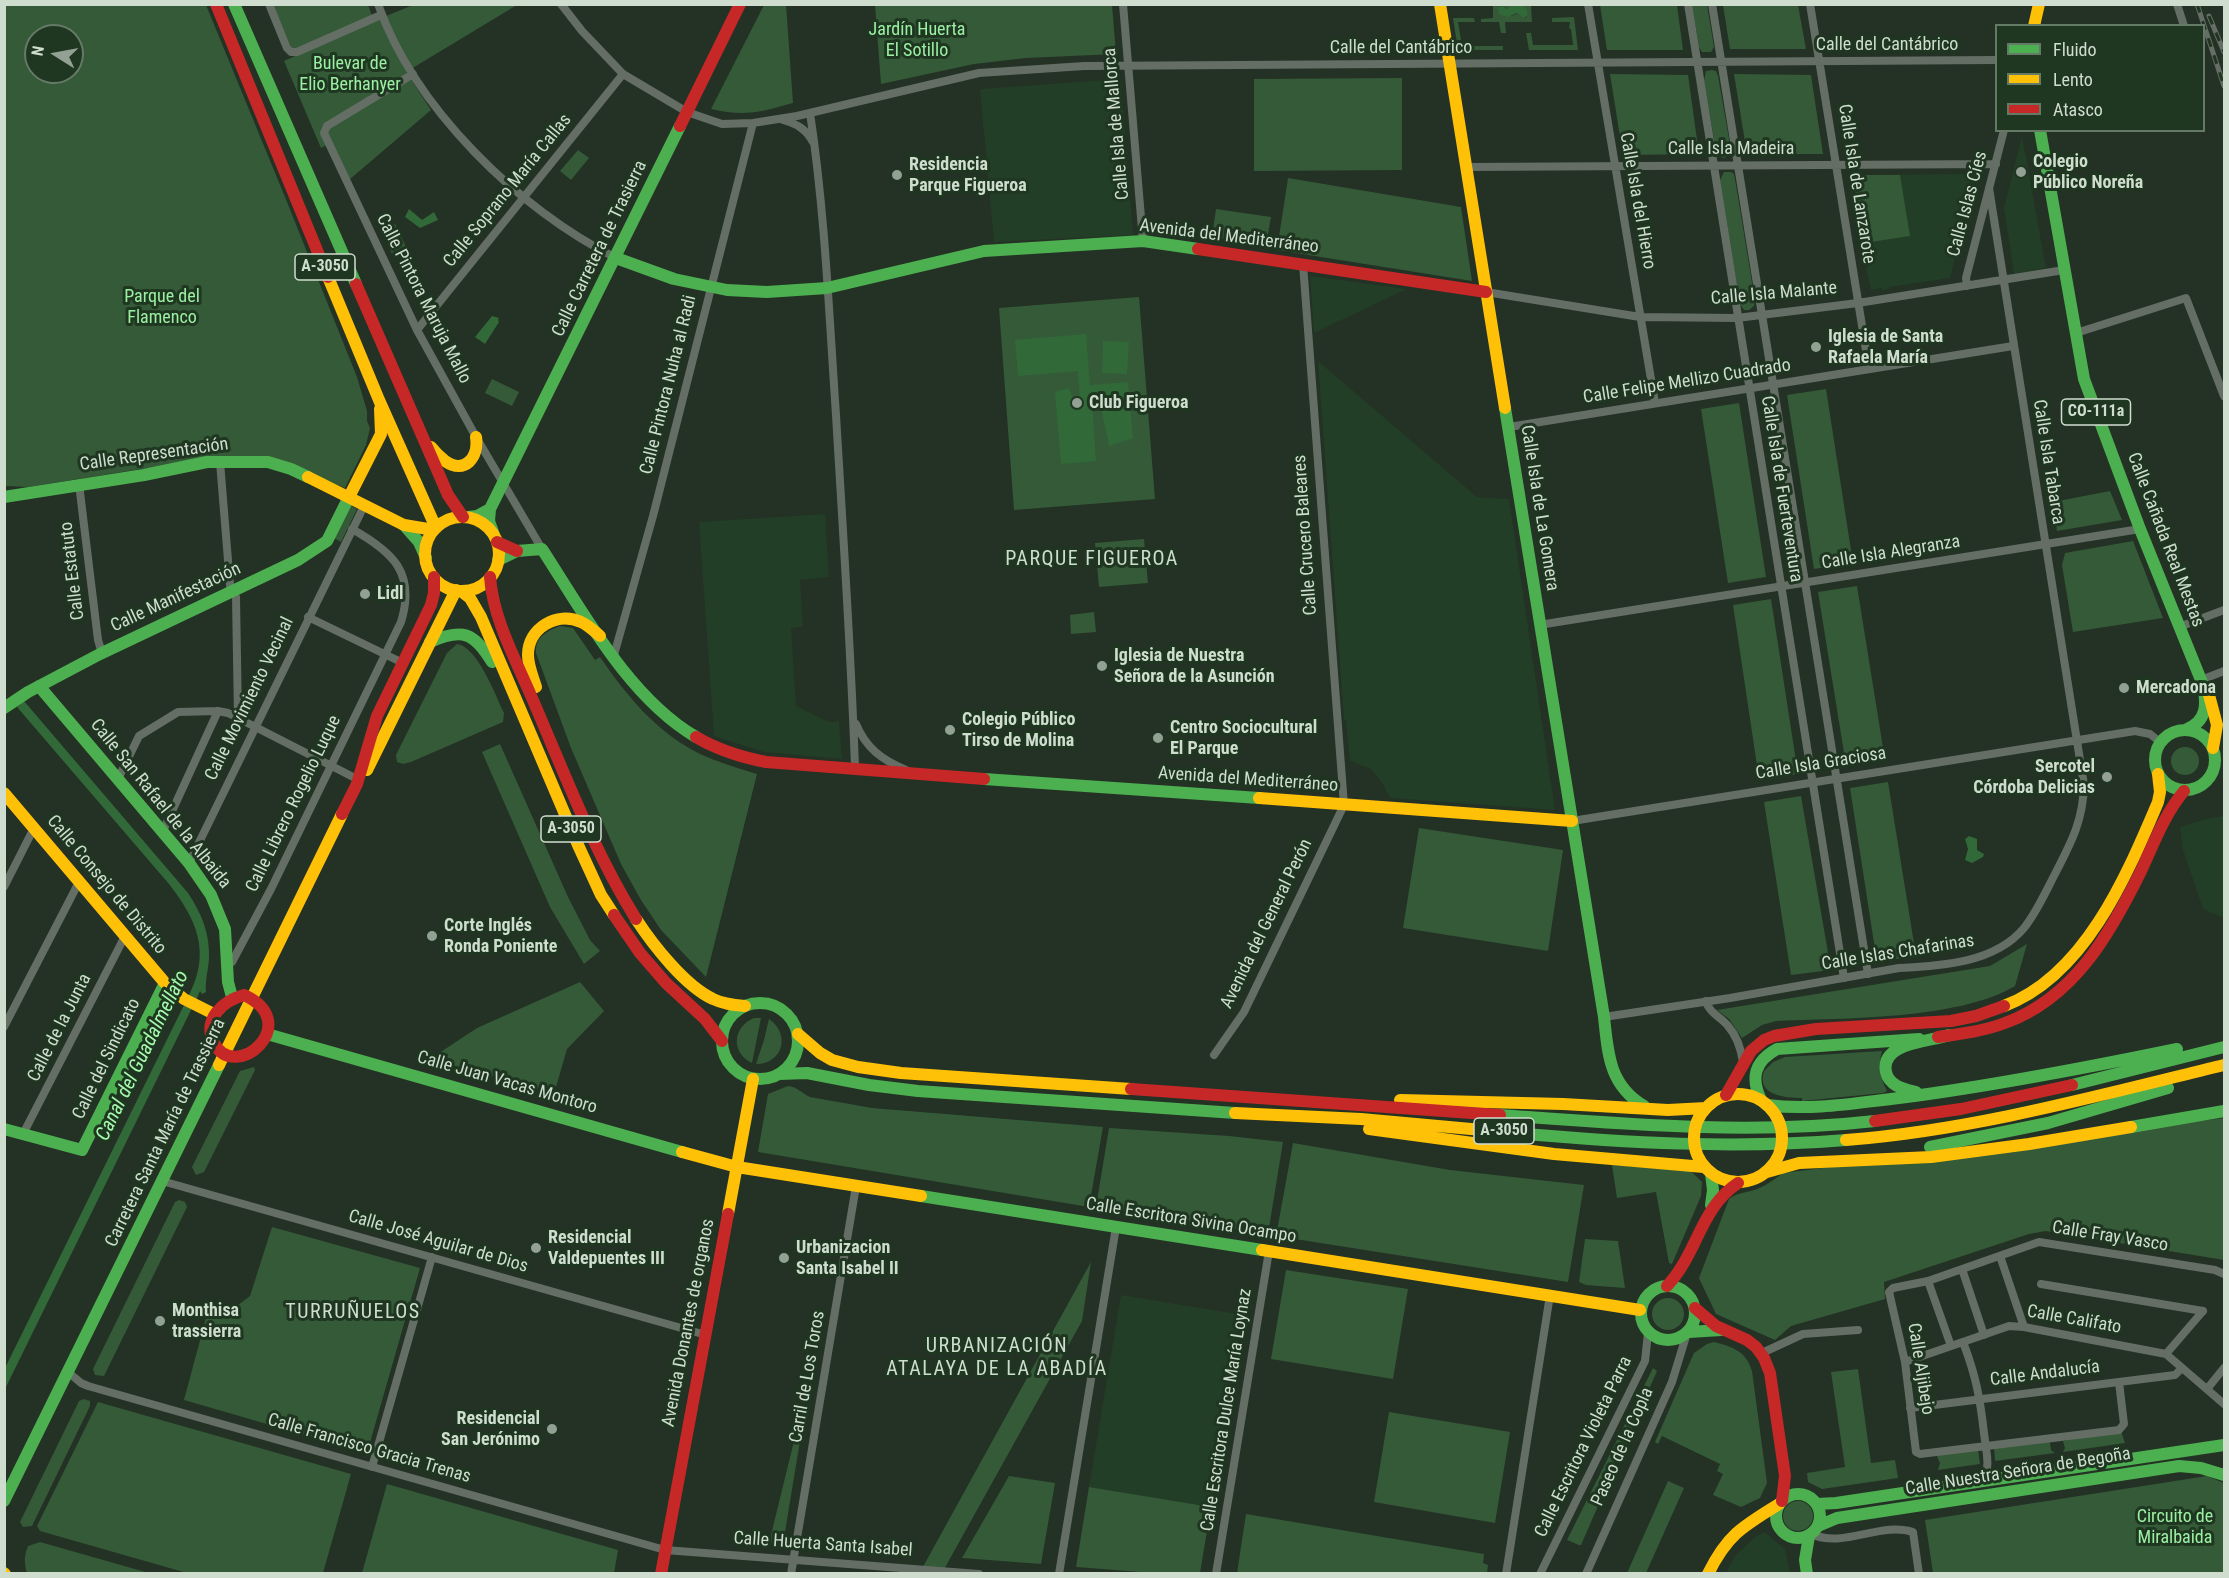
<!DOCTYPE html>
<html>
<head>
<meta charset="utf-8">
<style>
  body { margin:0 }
  #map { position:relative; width:2229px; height:1578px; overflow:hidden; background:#243125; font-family:"Roboto Condensed",sans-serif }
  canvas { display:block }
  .frame { position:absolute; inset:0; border:6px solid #cfddcf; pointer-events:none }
  .legend { position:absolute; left:1995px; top:24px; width:210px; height:108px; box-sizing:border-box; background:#1f3621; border:2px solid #657967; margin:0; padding:8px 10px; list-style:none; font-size:18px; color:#cfddcf }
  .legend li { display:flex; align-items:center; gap:12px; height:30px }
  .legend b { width:30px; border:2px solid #657967 }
  .north { position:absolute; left:24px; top:24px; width:60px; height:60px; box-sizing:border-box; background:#1f3621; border:2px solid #657967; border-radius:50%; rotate:281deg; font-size:16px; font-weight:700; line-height:24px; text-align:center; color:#cfddcf }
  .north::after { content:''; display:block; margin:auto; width:21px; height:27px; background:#93a194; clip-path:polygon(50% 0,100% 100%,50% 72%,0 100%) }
</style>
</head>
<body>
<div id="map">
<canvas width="2229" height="1578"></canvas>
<div class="frame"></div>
<ul class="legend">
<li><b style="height:8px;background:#4caf50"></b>Fluido</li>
<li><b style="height:8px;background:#ffc107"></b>Lento</li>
<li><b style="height:8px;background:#c62828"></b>Atasco</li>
</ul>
<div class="north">N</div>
</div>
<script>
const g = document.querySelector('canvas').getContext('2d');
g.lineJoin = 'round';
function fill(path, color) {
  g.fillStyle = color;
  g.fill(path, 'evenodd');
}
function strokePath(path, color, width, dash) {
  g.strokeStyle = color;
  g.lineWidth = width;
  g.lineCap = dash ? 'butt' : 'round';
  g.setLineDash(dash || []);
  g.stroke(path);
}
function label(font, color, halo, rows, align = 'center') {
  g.font = font + ' "Roboto Condensed",sans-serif';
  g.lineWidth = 6;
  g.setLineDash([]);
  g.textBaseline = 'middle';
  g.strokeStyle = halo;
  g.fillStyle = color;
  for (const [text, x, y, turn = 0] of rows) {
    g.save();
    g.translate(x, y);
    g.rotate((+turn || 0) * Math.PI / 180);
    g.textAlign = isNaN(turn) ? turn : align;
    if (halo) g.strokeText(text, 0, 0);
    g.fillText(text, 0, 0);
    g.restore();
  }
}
const built = new Path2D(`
  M1121,79L1133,235L994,242L980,89Z
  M2022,136L2046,268L2014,274L2004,208Z
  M1976,174L1950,278L1889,287V289L1882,290V288L1871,290L1866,268L1868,267L1853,175Z
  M1310,276L1407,289L1314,333Z
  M1318,361L1477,497L1509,499L1555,810L1390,798L1382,783L1371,769L1350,761L1346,720H1344Z
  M825,514L829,577L800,580L803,626L791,628L796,706L829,722L839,721L842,759L764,752L714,736L699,522Z
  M2224,816V918L2203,909L2183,850L2180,827L2209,818Z
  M1121,1295L1243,1315L1211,1507L1089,1487Z
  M1764,1532L1785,1549L1790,1573H1726L1735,1556L1754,1538Z`);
const green = new Path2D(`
  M4,5H206L287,202L357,377L367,411V421L370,428L366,445L345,488L285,463L147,468L28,487L5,486ZM36,36H72V72H36Z
  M273,5H368L374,21L413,5H517L406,72L431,110L349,180L331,143L321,148L284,61L295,56Z
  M764,5H786L793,103C761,112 744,117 711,109Z
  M875,5H1112L1116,54L1026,58L974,64L881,84Z
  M1493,5H1515L1507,9L1502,6L1498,7L1511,16L1519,13L1525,18L1527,16L1522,6L1519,5H1531L1532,22H1505L1506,33H1501L1499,22H1481V19L1493,18Z
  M1600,5H1677L1683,50H1607Z
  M1692,5H1707L1714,47L1711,52H1702L1699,47Z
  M1723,5H1798L1806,49H1730Z
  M1574,17L1578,50H1529L1526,33H1531L1533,45H1573L1571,29L1569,28L1570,22H1552V18Z
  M1453,18H1474L1475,22H1458L1462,46H1503V50H1458Z
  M1712,70L1716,71L1718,76L1731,150L1730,154L1724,158L1720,157L1716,151L1704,81L1706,71Z
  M1610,74L1688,75L1699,154L1623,155Z
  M1734,74L1811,75L1823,154H1747Z
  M1402,78V170L1254,171V79Z
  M578,150L589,158L571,180L560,171Z
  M1724,172H1731L1734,174L1736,185L1755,301L1754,306L1749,310H1744L1740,304L1720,180Z
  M1853,175H1900L1910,236L1864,243Z
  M1288,178L1461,207L1472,281L1277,250Z
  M1216,209L1271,217L1266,245L1212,237Z
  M395,224L407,249L393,256L381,230Z
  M1139,297L1155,499L1014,510L999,308Z
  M492,379L519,392L512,406L485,393Z
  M1826,389L1853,563L1814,569L1787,395Z
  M1739,403L1766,577L1728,583L1701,409Z
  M2110,491L2122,520L2057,531L2053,502Z
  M347,503L357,509L341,542L332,537Z
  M1144,539L1148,583L1099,587L1095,543Z
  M2133,541L2163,618L2073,632L2062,565L2065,553Z
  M1857,586L1885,760L1846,765L1818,592Z
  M1771,599L1798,774L1759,779L1733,605Z
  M1094,612L1096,632L1071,634L1070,615Z
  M560,626L573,628L595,660L600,657C626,695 657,733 700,754C718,762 737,768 757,774L706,977L661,930L641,900L621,864L571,748L536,653C535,637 547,631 560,626Z
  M457,644C478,647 495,695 504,713L503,722L411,762L403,764L397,762L396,755L447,653Z
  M500,744L568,897L590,940L600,951L584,964L550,907L482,752Z
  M2171 761a14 14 0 1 1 28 0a14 14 0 1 1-28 0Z
  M1888,782L1916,956L1877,962L1850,788Z
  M1801,796L1831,970L1791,975L1764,802Z
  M1419,828L1563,850L1548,951L1403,928Z
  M2027,944L2015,986C1958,1020 1843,1018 1776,1021L1762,1025L1742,1038L1729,1019L1717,1010L1990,966Z
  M580,982L604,1011L567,1049L556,1087L549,1092L430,1059L477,1028Z
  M754,1018H761L752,1063C731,1053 732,1027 754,1018Z
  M769,1019C791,1034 783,1064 756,1064L764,1040Z
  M1882,1051C1878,1065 1880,1078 1887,1091L1883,1093L1802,1101V1098C1784,1098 1756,1095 1764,1071L1773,1062L1785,1057Z
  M254,1067L255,1070L204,1172L196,1175L192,1167L240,1071Z
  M788,1086C797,1087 802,1093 810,1097L872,1108L1103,1127L1089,1207L758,1152L768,1094Z
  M2224,1118V1260L2046,1231L2029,1234L1884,1282L1885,1299L1791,1326L1775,1340L1716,1314L1699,1278L1729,1199C1738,1192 1747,1193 1757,1189C1767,1185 1775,1179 1783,1173Z
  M1109,1128L1229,1136L1283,1142L1268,1234L1096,1207Z
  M1293,1143L1450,1170L1584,1185L1568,1282L1276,1236Z
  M1612,1165L1691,1171L1702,1182L1701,1196L1672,1264L1669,1263L1656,1192L1617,1198Z
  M179,1200L185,1202L187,1207L104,1376L95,1375L93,1369L175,1202Z
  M272,1227L420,1268L367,1453L184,1400L210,1303L233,1309L250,1296Z
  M1585,1239L1618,1241L1625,1288L1586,1285L1579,1282Z
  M1091,1262L1082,1321L942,1573L919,1574Z
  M1286,1270L1408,1289L1393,1379L1271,1359Z
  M1652 1314a16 16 0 1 1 32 0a16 16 0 1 1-32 0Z
  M1714,1342C1733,1347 1746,1351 1752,1371L1767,1483L1760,1498L1741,1507L1713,1495L1723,1474L1717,1471L1720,1464L1662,1436L1658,1444L1655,1442L1694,1353L1707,1344Z
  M1653,1368L1657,1371L1581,1545H1579L1567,1540Z
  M1858,1369L1871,1463L1895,1460L1898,1478L1822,1489L1808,1482L1807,1473L1845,1467L1831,1372Z
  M84,1399L90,1401V1406L32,1526L23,1527L20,1522L79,1401Z
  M98,1402L351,1474L323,1573H187L40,1531L37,1526Z
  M1389,1412L1510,1432L1495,1523L1374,1502Z
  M2121,1431L2125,1443L2063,1452L2065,1448L2063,1441Z
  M2052,1439L2050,1443L2051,1450L2055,1453L1995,1461L1994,1447Z
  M794,1441H800L783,1544L769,1543Z
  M1978,1449L1980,1464L1938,1470L1940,1463L1936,1454Z
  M1009,1476L1055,1483L1041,1564L962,1558Z
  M2207,1476L2224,1483V1573H1933L1925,1520Z
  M1668,1481L1684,1488L1646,1573H1627Z
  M387,1484L618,1550L614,1573H362Z
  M1089,1487L1211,1507L1200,1573H1154L1076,1567Z
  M1783 1516a15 15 0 1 1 30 0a15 15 0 1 1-30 0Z
  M1246,1514L1484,1554L1483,1563L1488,1565L1487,1573H1237Z
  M40,1542L149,1573H27C24,1563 24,1556 28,1546Z`);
const water = new Path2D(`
  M1512,5C1520,3 1529,7 1527,16L1524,18L1517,13L1508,17L1499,14L1498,7L1502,6L1507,9Z
  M409,209L422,220L434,212L438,220L420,228L405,217Z
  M492,316L499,318L498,320L499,322L485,344L475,337Z
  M1086,334L1090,385L1128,382L1133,438L1109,446L1099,397L1092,400L1096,461L1061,464L1055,392L1069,388L1076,406L1080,405L1078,371L1018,376L1015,340Z
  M1103,341L1129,342L1127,374L1102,373Z
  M24,701L188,893C202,914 210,934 209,959C208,971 205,981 206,992L202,994L200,991L196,1000L189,995C211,952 197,920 169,884L17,707Z
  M1969,836L1977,839V850L1984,854L1983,857L1972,863L1965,860L1968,849L1965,839Z
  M184,1005L192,1008L5,1389V1368Z`);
const street = new Path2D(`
  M269,4L287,48L291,52H297L381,15
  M378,4C414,107 519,210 616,258
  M561,4L582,31L623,74L687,112L722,124L753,123L797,116L979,73L1084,66L1996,60
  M1123,4L1143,241
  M1588,4L1655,403
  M1688,4L1844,978
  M1712,4L1868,974
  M1810,4L1869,369
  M2177,4L2184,26
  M413,74L327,126L324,133L417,330L476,437L542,549
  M810,113C825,212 829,314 836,415C843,533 851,650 855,768
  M783,120C797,124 806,129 813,142
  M1466,167L1996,164
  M1967,286L1966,278L2004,130
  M1486,292L1640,317L1737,318L1858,303L2064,270
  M417,330L623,74
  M2076,333L2186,298L2224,396
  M1509,427L2013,346
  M220,462L230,585L236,597L238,718
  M79,484L98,640L102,653
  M308,617L403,663
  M1539,625L2140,529
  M2179,627L2224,610
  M614,655L653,516L753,123
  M2201,680L2224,671
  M856,724C866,748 882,760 906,770
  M118,779L139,736L178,712L218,711L228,713L359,780
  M1572,821L2135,731L2150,734L2160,742
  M162,833L218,711
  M189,863L364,506
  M4,887L34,828
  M227,962H232L271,889L401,622C416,573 393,552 352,529
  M1706,1001C1709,1013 1721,1017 1728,1026C1737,1036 1741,1049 1743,1062
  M1604,1017L1730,998L1899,968C1941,966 1995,963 2024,928C2037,912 2046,891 2056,872C2072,841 2083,820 2084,785L1989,188
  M4,1027L79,882
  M1214,1055L1244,1012L1344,805L1303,264
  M23,1134L125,936
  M162,1181L706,1335
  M2000,1256L2024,1327
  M1962,1269L1984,1335
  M1928,1281L1951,1346
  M2041,1284L2203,1311
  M1963,1342C1976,1376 1980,1398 1984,1433C1986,1450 1990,1464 1985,1480
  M1762,1353L1803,1334L1858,1330
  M2166,1354L2203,1311
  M1905,1362L2009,1326L2024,1327L2166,1354L2224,1404
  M68,1372L81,1383L88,1386L665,1550L979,1574
  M2119,1382L2124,1424L2119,1430L1920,1454L1916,1452L1905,1362L1889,1292L1893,1288L1928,1281L2039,1242L2215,1270L2224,1274
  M2207,1389L2224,1368
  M1910,1408L2175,1375L2182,1368
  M372,1467L432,1257
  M1811,1534C1844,1549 1881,1521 1913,1532L1919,1574
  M791,1574L856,1186
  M1059,1574L1116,1227
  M1216,1574L1269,1251
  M1506,1574L1550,1295
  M1540,1574L1645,1361L1648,1333
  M1586,1574L1672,1382L1687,1333`);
const fast = new Path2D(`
  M234,4L356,284
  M2040,130L2084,379L2140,529L2203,685C2207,704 2207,721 2187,729
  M616,258L674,279L727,290L767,292L827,288L984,251L1143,241L1198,249
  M1505,408L1604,1017
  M4,497L144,475L207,462H268L291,469L308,477
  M468,517L477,516L490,509
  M404,525L419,542L426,558
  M494,535L489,521L490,509L680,126
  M498,560L517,551L542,549C583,612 629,698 696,737
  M430,642C462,628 474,632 492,662
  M39,686L189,863L211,895L225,929L228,982L232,997
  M4,708L28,692L100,654L298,560L327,541L349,497
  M2155 760a30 30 0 1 1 60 0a30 30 0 1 1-60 0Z
  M984,779L1259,798
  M722 1041a38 38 0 1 1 76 0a38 38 0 1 1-76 0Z
  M1604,1017C1608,1054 1609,1085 1644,1106
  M267,1034L682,1152
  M779,1074L807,1073L869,1085L918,1091L1235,1113
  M2072,1085L2224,1047
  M1916,1092C1904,1089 1889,1086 1886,1072C1880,1042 1930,1042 1949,1035
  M1761,1100C1750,1077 1755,1061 1777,1049L1919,1039
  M1767,1105C1811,1111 1855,1103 1899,1098C1992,1086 2085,1068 2177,1049
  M1500,1115C1625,1124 1750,1135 1875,1121
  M2131,1127L2224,1111
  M4,1129L82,1150L165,983
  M1515,1133C1626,1143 1735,1149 1846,1140
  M1930,1147L2048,1123L2168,1088
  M1711,1174L1713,1190L1711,1205
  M921,1196L1262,1250
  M1641 1313a27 27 0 1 1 54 0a27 27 0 1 1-54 0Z
  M1689,1332L1721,1330
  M1776 1516a22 22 0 1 1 44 0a22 22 0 1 1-44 0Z
  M4,1501L219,1065
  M1817,1504L1836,1503L2224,1445
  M1818,1526L1837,1518L2179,1466L2201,1468L2224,1475
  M1807,1574L1805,1560L1809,1536`);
const slow = new Path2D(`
  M1440,4L1505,408
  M2034,26L2039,4
  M328,277L379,400L436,528
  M431,447C435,452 440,457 445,461C465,475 479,457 476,437
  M308,477L404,525L434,530
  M349,497L381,434L380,409
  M425 554a37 37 0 1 1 74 0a37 37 0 1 1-74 0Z
  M461,591L470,598L481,617L578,845L601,895L614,915
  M536,687C533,677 528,666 528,655C528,628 557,611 581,622C588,625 594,631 600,636
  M2209,695L2217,725L2213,748
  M367,770L456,590
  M4,793L165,983L184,999L214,1014
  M1259,798L1572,821
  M636,919C653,945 685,986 713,999C723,1004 734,1005 745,1006
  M2004,1006C2085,976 2127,875 2158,802L2160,792L2158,774
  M798,1034L820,1053L832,1060L858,1067L901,1073L1131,1089
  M219,1065L342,814
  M1694 1138a44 44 0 1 1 88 0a44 44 0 1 1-88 0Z
  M1400,1100L1563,1104L1668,1110L1706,1108
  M1235,1113L1361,1119L1515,1133
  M1369,1129L1554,1154L1704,1167
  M1846,1140C1974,1130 2100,1095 2224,1065
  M682,1152L737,1167L921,1196
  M1767,1172L1799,1163L1931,1157L2029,1144L2131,1127
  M728,1214L753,1079
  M1262,1250L1640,1310
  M4,1573L5,1574
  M1708,1574C1727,1535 1743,1526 1779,1504`);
const jam = new Path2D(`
  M216,4L328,277
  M680,126L740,4
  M1198,249L1486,292
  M356,284L448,495L463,517
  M497,542L517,551
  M490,577C493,619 516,660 532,698C564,772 593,850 636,919
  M696,737C718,750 740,757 766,762L984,779
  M342,814L357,784L377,716L431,605L434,593V577
  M614,915L640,953L666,983L705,1019L722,1041
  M244,995C305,1023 235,1084 214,1043C202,1019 223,1001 244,995Z
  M1938,1037C1960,1034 1984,1031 2005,1023C2074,998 2110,934 2141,871C2154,843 2164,815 2184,791
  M1131,1089L1500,1115
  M1726,1095L1751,1051L1764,1040L1774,1036L1816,1029L1951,1021L1976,1016L2004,1006
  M1875,1121L1961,1109L2072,1085
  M1667,1286C1698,1253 1700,1208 1738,1183
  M1695,1308L1716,1326L1747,1340L1756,1347L1764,1358L1770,1373L1785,1476L1782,1501
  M661,1574L728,1214`);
const rail = new Path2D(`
  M2197,4L2224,86
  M2209,16L2224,52`);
const markers = [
  [2021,172,6,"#93a194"],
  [897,175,6,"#93a194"],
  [1816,347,6,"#93a194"],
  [1077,403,6,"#93a194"],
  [365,594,6,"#93a194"],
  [1102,666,6,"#93a194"],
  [2124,688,6,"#93a194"],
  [950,730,6,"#93a194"],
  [1158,738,6,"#93a194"],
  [2107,777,6,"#93a194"],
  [432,936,6,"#93a194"],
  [536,1248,6,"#93a194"],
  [784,1258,6,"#93a194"],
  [160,1321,6,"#93a194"],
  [552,1429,6,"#93a194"]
];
const shields = [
  [325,267,60],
  [2096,412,69],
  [571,829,60],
  [1504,1131,60]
];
const shieldNames = [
  ["A-3050",325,267],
  ["CO-111a",2096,412],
  ["A-3050",571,829],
  ["A-3050",1504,1131]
];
const parkNames = [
  ["Jardín Huerta",917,30],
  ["El Sotillo",917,51],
  ["Bulevar de",350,64],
  ["Elio Berhanyer",350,85],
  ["Parque del",162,297],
  ["Flamenco",162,318],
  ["Circuito de",2175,1517],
  ["Miralbaida",2175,1538]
];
const streetNames = [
  ["Calle del Cantábrico",1887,45],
  ["Calle del Cantábrico",1401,48],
  ["Calle Isla de Mallorca",1117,124,-95],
  ["Calle Isla Madeira",1731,149],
  ["Calle Isla de Lanzarote",1856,184,81],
  ["Calle Soprano María Callas",508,191,-51],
  ["Calle Isla del Hierro",1637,201,80],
  ["Calle Islas Cíes",1968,204,-75],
  ["Avenida del Mediterráneo",1229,237,7],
  ["Calle Carretera de Trasierra",600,249,-64],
  ["Calle Isla Malante",1774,294,-5],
  ["Calle Pintora Maruja Mallo",423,299,63],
  ["Calle Felipe Mellizo Cuadrado",1687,382,-9],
  ["Calle Pintora Nuha al Radi",669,385,-76],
  ["Calle Representación",154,455,-8],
  ["Calle Isla Tabarca",2048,462,81],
  ["Calle Isla de Fuerteventura",1781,489,81],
  ["Calle Isla de La Gomera",1539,508,81],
  ["Calle Crucero Baleares",1306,535,-94],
  ["Calle Cañada Real Mestas",2165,540,69],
  ["Calle Isla Alegranza",1891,553,-9],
  ["Calle Estatuto",73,571,-97],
  ["Calle Manifestación",176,598,-25],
  ["Calle Movimiento Vecinal",250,699,-64],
  ["Calle Isla Graciosa",1821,764,-9],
  ["Avenida del Mediterráneo",1248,780,4],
  ["Calle San Rafael de la Albaida",160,804,51],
  ["Calle Librero Rogelio Luque",294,804,-64],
  ["Calle Consejo de Distrito",106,885,50],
  ["Avenida del General Perón",1267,924,-64],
  ["Calle Islas Chafarinas",1898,953,-9],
  ["Calle de la Junta",60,1028,-63],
  ["Calle del Sindicato",107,1059,-64],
  ["Calle Juan Vacas Montoro",507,1083,16],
  ["Carretera Santa María de Trassierra",166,1133,-64],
  ["Calle Escritora Sivina Ocampo",1191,1221,9],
  ["Calle Fray Vasco",2110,1237,9],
  ["Calle José Aguilar de Dios",438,1242,16],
  ["Calle Califato",2074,1320,10],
  ["Avenida Donantes de organos",689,1323,-79],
  ["Calle Aljibejo",1920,1369,81],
  ["Calle Andalucía",2045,1374,-7],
  ["Carril de Los Toros",808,1377,-80],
  ["Calle Escritora Dulce María Loynaz",1227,1410,-81],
  ["Calle Escritora Violeta Parra",1584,1447,-64],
  ["Paseo de la Copla",1623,1447,-66],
  ["Calle Francisco Gracia Trenas",369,1449,16],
  ["Calle Nuestra Señora de Begoña",2018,1472,-9],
  ["Calle Huerta Santa Isabel",823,1545,4]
];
const poiNames = [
  ["Colegio",2033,162],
  ["Público Noreña",2033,183],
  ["Residencia",909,165],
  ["Parque Figueroa",909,186],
  ["Iglesia de Santa",1828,337],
  ["Rafaela María",1828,358],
  ["Club Figueroa",1089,403],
  ["Lidl",377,594],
  ["Iglesia de Nuestra",1114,656],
  ["Señora de la Asunción",1114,677],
  ["Mercadona",2136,688],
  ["Colegio Público",962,720],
  ["Tirso de Molina",962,741],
  ["Centro Sociocultural",1170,728],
  ["El Parque",1170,749],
  ["Sercotel",2095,767,"right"],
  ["Córdoba Delicias",2095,788,"right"],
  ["Corte Inglés",444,926],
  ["Ronda Poniente",444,947],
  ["Residencial",548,1238],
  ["Valdepuentes III",548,1259],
  ["Urbanizacion",796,1248],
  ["Santa Isabel II",796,1269],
  ["Monthisa",172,1311],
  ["trassierra",172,1332],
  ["Residencial",540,1419,"right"],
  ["San Jerónimo",540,1440,"right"]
];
const neighbourhoodNames = [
  ["PARQUE FIGUEROA",1092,560],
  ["TURRUÑUELOS",353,1313],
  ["URBANIZACIÓN",997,1347],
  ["ATALAYA DE LA ABADÍA",997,1370]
];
const waterNames = [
  ["Canal del Guadalmellato",143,1056,-64]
];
fill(built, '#233e26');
fill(green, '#345a38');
fill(water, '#326939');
strokePath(street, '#646e65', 8);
strokePath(fast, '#4caf50', 12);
strokePath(slow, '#ffc107', 12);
strokePath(jam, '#c62828', 12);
strokePath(rail, '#656d65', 5);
strokePath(rail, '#1f3621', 3, [9]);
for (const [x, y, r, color] of markers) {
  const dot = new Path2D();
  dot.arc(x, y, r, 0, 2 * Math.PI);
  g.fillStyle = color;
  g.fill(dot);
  strokePath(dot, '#1f3621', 2);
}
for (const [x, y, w] of shields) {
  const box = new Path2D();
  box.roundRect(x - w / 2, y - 13, w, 26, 4.5);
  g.fillStyle = '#1f3621';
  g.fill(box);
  strokePath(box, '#cfddcf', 1.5);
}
label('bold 16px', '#cfddcf', null, shieldNames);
label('18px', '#9bf0a3', '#1f3621', parkNames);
label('18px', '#cfddcf', '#1f3621', streetNames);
label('bold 18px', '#cfddcf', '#1f3621', poiNames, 'left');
g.letterSpacing = '1.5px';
label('20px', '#cfddcf', '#1f3621', neighbourhoodNames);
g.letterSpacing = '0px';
label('italic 20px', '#a6faad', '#1f3621', waterNames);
</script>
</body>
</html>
